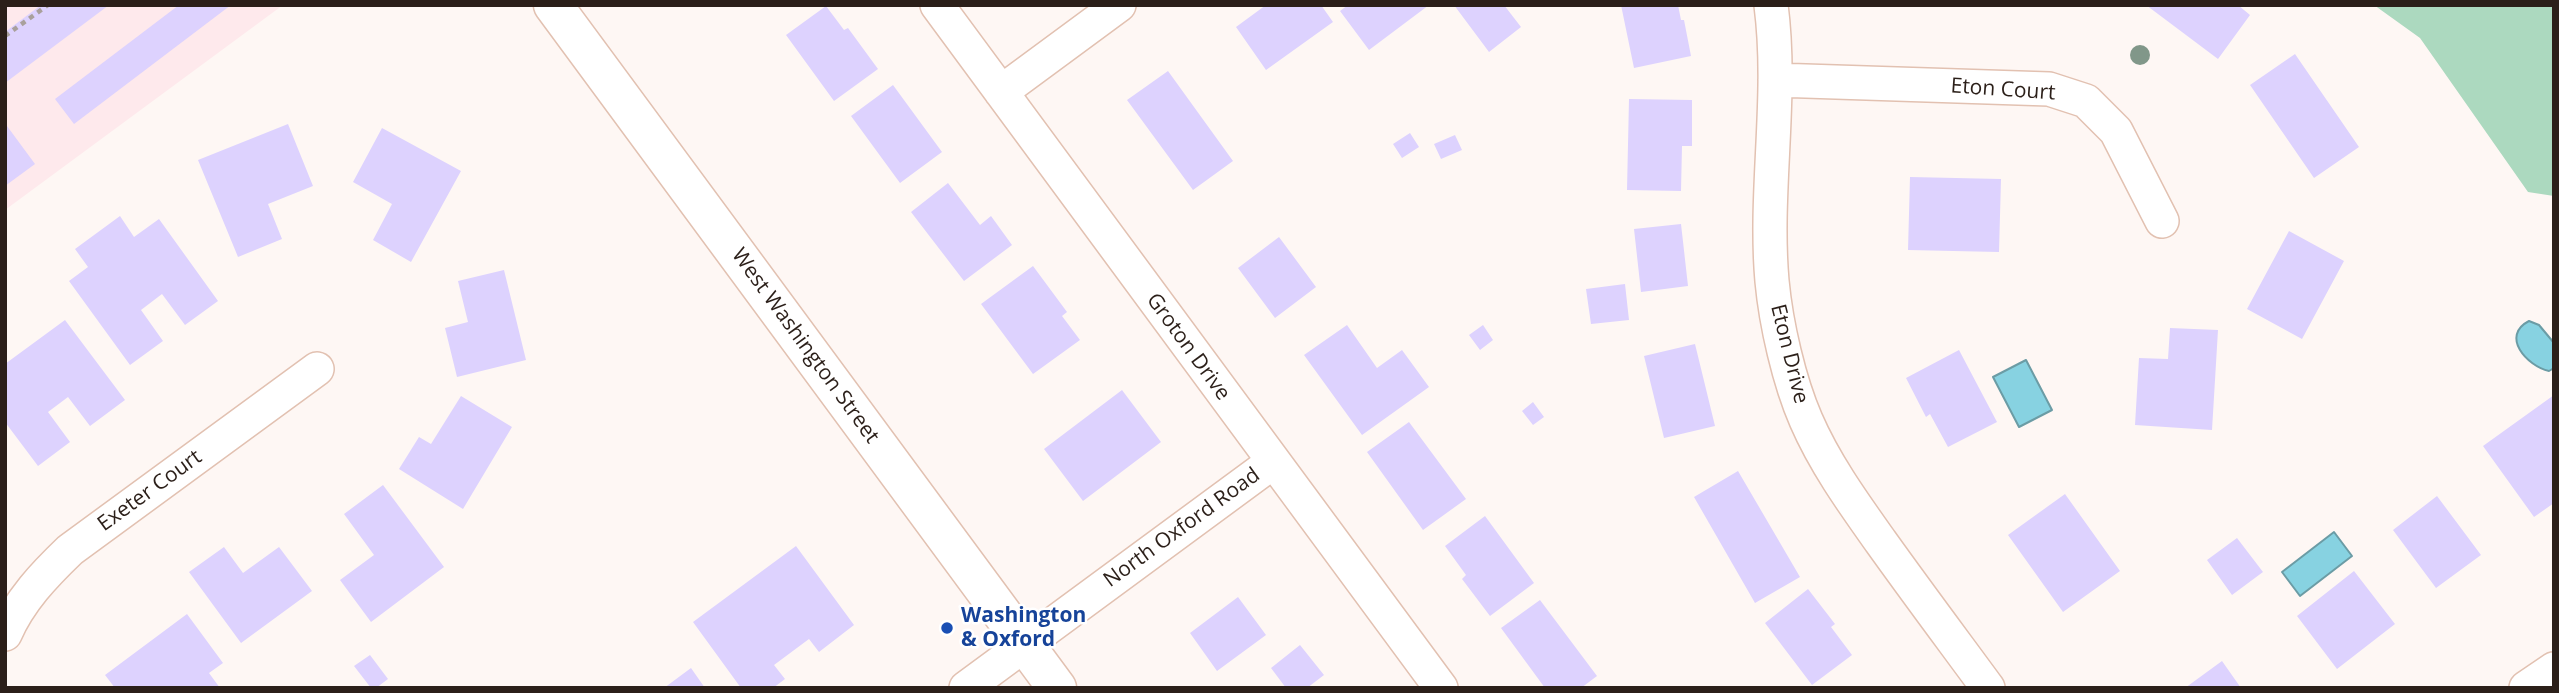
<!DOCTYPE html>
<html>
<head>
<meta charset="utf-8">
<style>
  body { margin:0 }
  #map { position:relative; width:2559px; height:693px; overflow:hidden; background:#fef7f4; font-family:"Open Sans",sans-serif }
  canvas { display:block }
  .frame { position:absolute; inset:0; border:7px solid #2b1f19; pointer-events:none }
</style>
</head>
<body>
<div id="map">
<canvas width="2559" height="693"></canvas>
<div class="frame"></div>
</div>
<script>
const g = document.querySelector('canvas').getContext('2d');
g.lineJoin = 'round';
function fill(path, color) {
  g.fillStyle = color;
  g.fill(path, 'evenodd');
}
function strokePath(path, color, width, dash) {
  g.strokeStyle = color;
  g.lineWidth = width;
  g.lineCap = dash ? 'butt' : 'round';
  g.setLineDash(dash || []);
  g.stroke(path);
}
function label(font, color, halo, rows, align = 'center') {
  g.font = font + ' "Open Sans",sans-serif';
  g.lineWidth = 5;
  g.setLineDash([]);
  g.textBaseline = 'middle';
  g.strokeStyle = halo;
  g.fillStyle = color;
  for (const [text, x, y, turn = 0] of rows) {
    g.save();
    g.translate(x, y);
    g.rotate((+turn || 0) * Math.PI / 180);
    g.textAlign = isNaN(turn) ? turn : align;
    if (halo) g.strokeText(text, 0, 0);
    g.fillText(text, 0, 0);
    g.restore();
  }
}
const commercial = new Path2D(`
  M5,5H283L5,210Z`);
const green = new Path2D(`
  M2374,5H2554V196L2528,192L2420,38Z`);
const water = new Path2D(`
  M2529,321L2539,325L2554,343V368L2549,371C2527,366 2500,336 2529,321Z
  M2026,360L2052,410L2019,427L1993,377Z
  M2334,532L2352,556L2300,596L2282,572Z`);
const building = new Path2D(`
  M41,5H109L5,83V32Z
  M179,5H231L74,124L55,99Z
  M1266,5H1321L1333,22L1266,70L1236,27Z
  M1348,5H1429L1369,50L1340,11Z
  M1454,5H1504L1521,27L1489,52Z
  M1621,5H1678L1681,20H1684L1691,56L1634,68Z
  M2146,5H2238L2250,15L2218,59Z
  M826,6L844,30L848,28L878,69L834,101L786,35Z
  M2295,54L2359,147L2314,178L2250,85Z
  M1168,71L1233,161L1193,190L1127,100Z
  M893,85L942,152L900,183L851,116Z
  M1629,99L1692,100V146H1682L1681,191L1627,190Z
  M288,124L313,186L268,204L282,239L238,257L198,160Z
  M7,126L35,164L5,186V127Z
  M382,128L461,171L411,262L373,240L392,204L353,182Z
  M1410,133L1419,147L1402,158L1393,144Z
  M1455,135L1462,150L1441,159L1434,144Z
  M1910,177L2001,179L1999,252L1908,250Z
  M948,183L980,225L991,216L1012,245L964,281L911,212Z
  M120,216L134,237L159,219L218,301L185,325L162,294L141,310L163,341L130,365L69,281L88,267L75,249Z
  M1681,224L1688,286L1641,292L1634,229Z
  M2289,231L2344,261L2302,339L2247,309Z
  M1279,237L1316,287L1275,318L1238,268Z
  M1033,266L1067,312L1062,316L1080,340L1033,374L981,304Z
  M504,270L526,360L457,377L445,328L468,322L458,281Z
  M1625,284L1629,320L1591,324L1586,289Z
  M65,320L125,400L90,426L68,397L48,412L70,442L38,466L5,422V364Z
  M1347,325L1377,368L1402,350L1429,387L1362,435L1304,355Z
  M1483,325L1493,340L1480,350L1469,335Z
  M2170,328L2218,330L2212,430L2135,425L2139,358L2168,359Z
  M1695,344L1715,426L1664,438L1644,356Z
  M1959,350L1997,422L1948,447L1930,414L1926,417L1906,378Z
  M1122,390L1161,442L1083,501L1044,449Z
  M2554,395V503L2534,517L2483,446Z
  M461,396L512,427L463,509L399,469L419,437L431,444Z
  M1533,402L1544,417L1533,425L1522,411Z
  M1409,422L1466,499L1423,530L1367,452Z
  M1738,471L1800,577L1755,603L1694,497Z
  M383,485L444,567L371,622L340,580L374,555L344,514Z
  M2065,494L2120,571L2063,612L2008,535Z
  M2437,496L2481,555L2436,588L2393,530Z
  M1485,516L1534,583L1490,616L1462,579L1466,575L1445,546Z
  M2237,538L2263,572L2232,595L2207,560Z
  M796,546L854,625L819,652L809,639L774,665L785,679L773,688H741L693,622Z
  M224,547L243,573L279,547L312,591L241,643L189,572Z
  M2354,571L2395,624L2337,669L2297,616Z
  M1808,589L1835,624L1831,627L1852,655L1812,685L1765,623Z
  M1238,597L1266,635L1217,671L1190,633Z
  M1540,600L1597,676L1581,688H1545L1501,628Z
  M187,614L223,663L209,673L220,688H115L105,675Z
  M1300,645L1324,675L1307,688H1286L1271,668Z
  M370,655L388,679L376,688H371L354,666Z
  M2222,661L2241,688H2185Z
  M691,668L705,688H664Z`);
const path = new Path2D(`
  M5,36L48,5`);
const minor = new Path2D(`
  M937,5L1441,688
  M1771,5C1783,97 1764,190 1772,281C1776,324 1789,381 1806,420C1825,464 1854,504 1881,542C1916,591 1952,639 1988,688
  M1775,80L2049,89L2086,101L2116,131L2162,221
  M1001,92L1119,5
  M5,634C20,600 44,575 70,550L317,369
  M966,688L1273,462
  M2526,688L2554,669`);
const tertiary = new Path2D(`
  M553,5L1057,688`);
const trees = [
  [2140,55]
];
const markers = [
  [947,628,7,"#1a4fb4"]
];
const streetNames = [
  ["Eton Court",2003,90,4],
  ["West Washington Street",805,346,54],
  ["Groton Drive",1188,347,54],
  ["Eton Drive",1789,354,76],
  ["Exeter Court",150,491,-36],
  ["North Oxford Road",1182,528,-36]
];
const transitNames = [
  ["Washington",961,616],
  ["& Oxford",961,640]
];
fill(commercial, '#fee9ec');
fill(green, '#acd9bf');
fill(water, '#87d2e1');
strokePath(water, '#6b9ca5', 2);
fill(building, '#ddd2fe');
strokePath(minor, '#e2c1b1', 36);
strokePath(tertiary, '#e2c1b1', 41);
strokePath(path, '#a9a09c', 4.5, [5, 5]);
strokePath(minor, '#fff', 33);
strokePath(tertiary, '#fff', 38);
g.fillStyle = '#819789';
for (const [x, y] of trees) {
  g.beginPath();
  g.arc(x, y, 10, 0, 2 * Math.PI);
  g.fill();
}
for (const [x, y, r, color] of markers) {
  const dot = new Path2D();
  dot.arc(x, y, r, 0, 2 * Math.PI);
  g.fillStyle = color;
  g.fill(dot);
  strokePath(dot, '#fff', 2.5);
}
label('21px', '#2b1f19', '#fff', streetNames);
label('bold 21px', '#164399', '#fff', transitNames, 'left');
</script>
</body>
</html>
